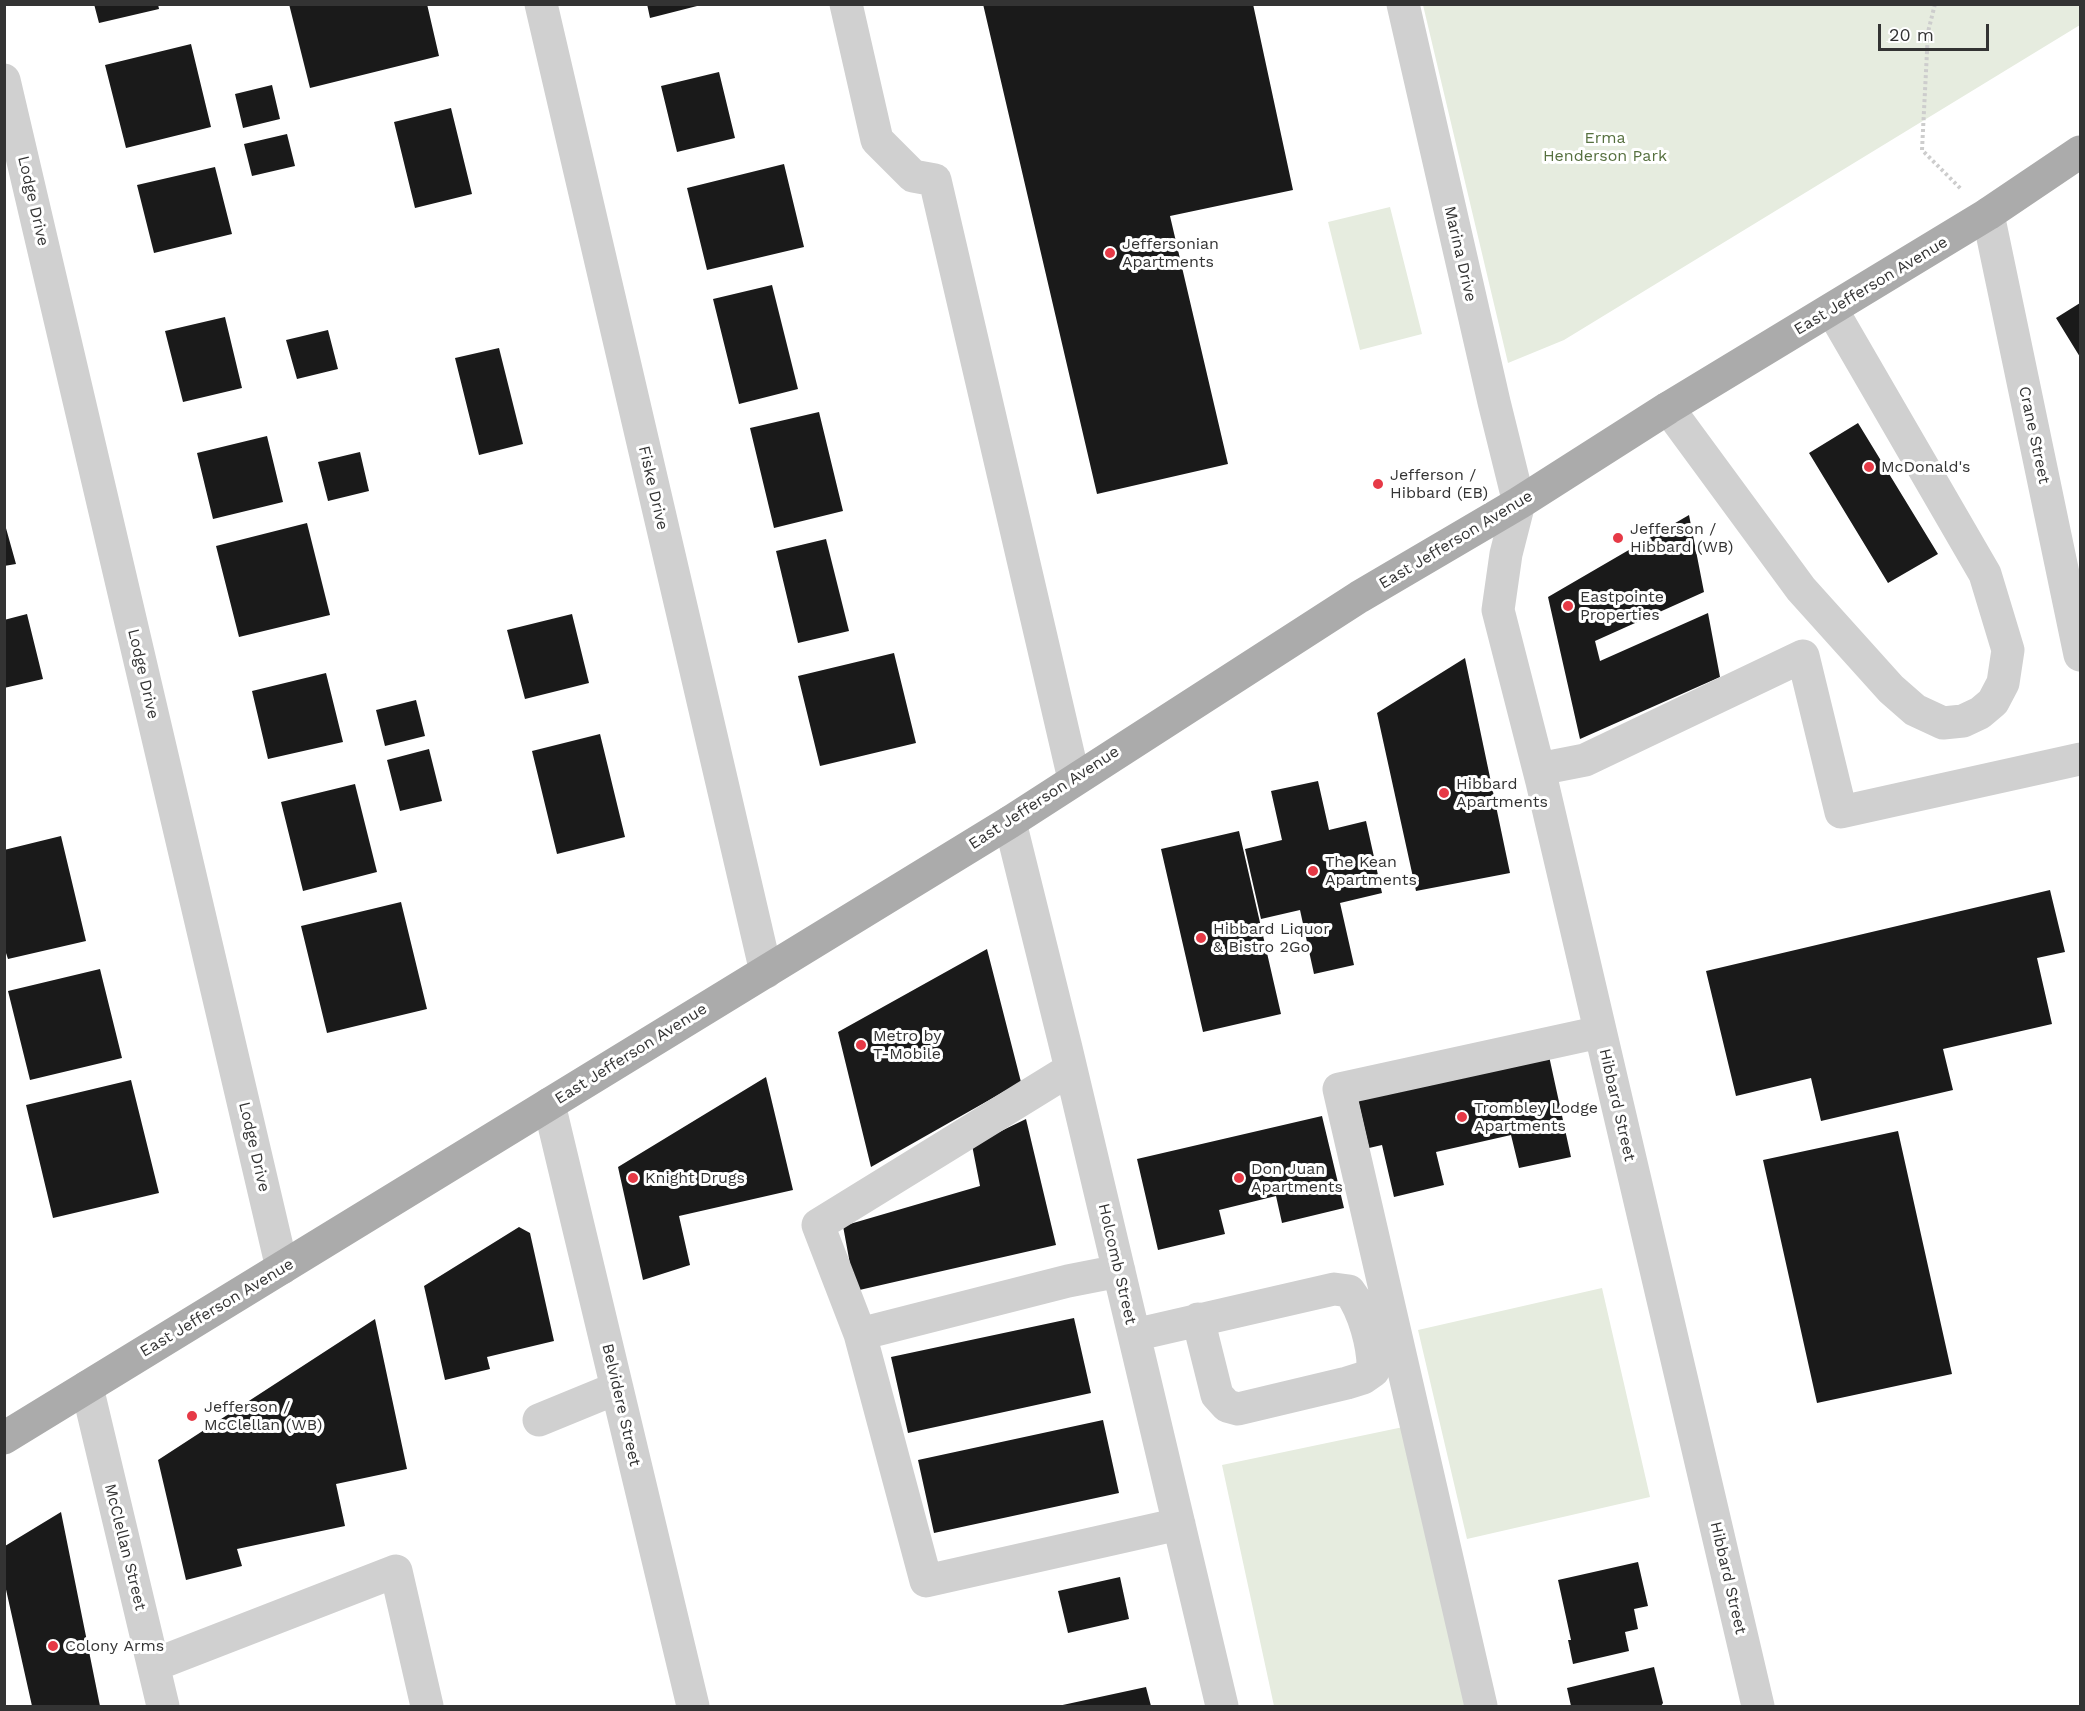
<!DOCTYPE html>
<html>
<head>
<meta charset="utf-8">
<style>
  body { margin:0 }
  #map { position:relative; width:2085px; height:1711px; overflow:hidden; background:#fff; font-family:"Work Sans",sans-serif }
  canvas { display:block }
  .frame { position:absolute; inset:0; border:6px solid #333; pointer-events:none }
  .scale { position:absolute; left:1878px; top:24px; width:111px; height:27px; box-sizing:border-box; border:3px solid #333; border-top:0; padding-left:8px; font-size:18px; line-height:21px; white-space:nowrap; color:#333; -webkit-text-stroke:4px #fff; paint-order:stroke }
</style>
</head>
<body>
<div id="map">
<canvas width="2085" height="1711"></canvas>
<div class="frame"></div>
<div class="scale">20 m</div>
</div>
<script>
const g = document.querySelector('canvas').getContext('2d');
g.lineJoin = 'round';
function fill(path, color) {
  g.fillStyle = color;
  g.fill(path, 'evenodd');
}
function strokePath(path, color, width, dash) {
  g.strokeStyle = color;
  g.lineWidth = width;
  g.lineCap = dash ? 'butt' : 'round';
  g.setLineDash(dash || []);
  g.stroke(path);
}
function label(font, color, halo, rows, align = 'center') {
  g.font = font + ' "Work Sans",sans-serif';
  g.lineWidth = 6;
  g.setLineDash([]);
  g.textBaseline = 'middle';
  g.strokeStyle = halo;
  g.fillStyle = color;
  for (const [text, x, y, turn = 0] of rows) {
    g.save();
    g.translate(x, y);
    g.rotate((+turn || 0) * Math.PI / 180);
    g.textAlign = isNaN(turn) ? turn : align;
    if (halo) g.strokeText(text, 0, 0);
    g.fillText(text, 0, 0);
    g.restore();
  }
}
const green = new Path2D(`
  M2080,4V25L1564,340L1508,363L1423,5Z
  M1390,207L1422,334L1360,350L1328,222Z
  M1602,1288L1650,1497L1467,1539L1418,1330Z
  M1408,1426L1468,1706H1274L1222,1465Z`);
const building = new Path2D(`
  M94,4H158L159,9L99,23Z
  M289,4H427L439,56L310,88Z
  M647,4H700L701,5L650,18Z
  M983,4H1253L1293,190L1170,216L1228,464L1097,494Z
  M191,44L211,127L126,148L105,65Z
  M719,72L735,138L677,152L661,86Z
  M272,85L280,119L243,128L235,94Z
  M451,108L472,194L415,208L394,122Z
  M287,134L295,166L252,176L244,144Z
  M784,164L804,247L707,270L687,188Z
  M215,167L232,234L154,253L137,185Z
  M772,285L798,389L739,404L713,299Z
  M2080,303V357L2056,318Z
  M225,317L242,388L183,402L165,331Z
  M328,330L338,369L297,379L286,340Z
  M499,348L523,444L479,455L455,358Z
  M819,412L843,511L774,528L750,428Z
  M1858,423L1938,554L1888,583L1809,453Z
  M267,436L283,502L213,519L197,453Z
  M360,452L369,491L328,501L318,462Z
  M1689,515L1704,592L1595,641L1600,661L1708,613L1720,677L1580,739L1548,597Z
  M4,521L16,564L4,566Z
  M307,523L330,615L239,637L216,546Z
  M826,539L849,631L798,643L776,551Z
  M27,614L43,679L4,688V620Z
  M572,614L589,683L525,699L507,630Z
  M894,653L916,743L820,766L798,676Z
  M1465,658L1510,873L1416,891L1377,713Z
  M326,673L343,742L268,759L252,691Z
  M416,700L425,736L385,746L376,710Z
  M600,734L625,837L557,854L532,751Z
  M429,749L442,801L400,811L387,760Z
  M1318,781L1329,830L1366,821L1382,893L1340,903L1354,965L1314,974L1300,910L1261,919L1245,849L1282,840L1271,791Z
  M355,784L377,872L303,891L281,802Z
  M1239,831L1281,1014L1203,1032L1161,849Z
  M61,836L86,941L8,959L4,947V850Z
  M2050,890L2065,952L2037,958L2052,1024L1943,1049L1953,1090L1821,1121L1811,1078L1736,1096L1706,971Z
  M401,902L427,1009L327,1033L301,926Z
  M987,949L1021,1082L871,1167L838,1032Z
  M100,969L122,1058L30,1080L8,991Z
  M1549,1056L1571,1157L1519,1168L1511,1135L1436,1152L1444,1185L1394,1197L1382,1145L1369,1148L1358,1100Z
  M766,1077L793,1190L679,1216L690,1265L643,1280L618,1167Z
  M131,1080L159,1193L53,1218L26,1105Z
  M1322,1116L1344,1208L1282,1223L1276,1196L1219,1210L1225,1234L1158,1250L1137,1159Z
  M1026,1119L1056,1245L855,1291L843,1226L980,1186L972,1145Z
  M1898,1131L1952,1374L1817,1403L1763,1160Z
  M519,1227L530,1233L554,1341L487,1357L490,1369L445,1380L424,1286Z
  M1074,1318L1091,1393L908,1433L891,1357Z
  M375,1319L407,1469L336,1484L345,1526L237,1549L242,1566L186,1580L158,1460Z
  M1103,1420L1119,1493L934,1533L918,1460Z
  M61,1512L100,1706H32L5,1585V1546Z
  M1638,1562L1648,1606L1634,1609L1638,1629L1625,1632L1629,1651L1573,1664L1568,1640H1571L1558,1580Z
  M1120,1577L1129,1619L1068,1633L1058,1591Z
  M1654,1667L1663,1703L1661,1706H1571L1567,1688Z
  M1146,1687L1151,1706H1058Z`);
const path = new Path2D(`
  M1935,4L1928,32L1922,150L1961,189`);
const minor = new Path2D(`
  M541,4L766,972
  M846,4L877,140L913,176L935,180L1074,779
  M1403,4L1494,402L1519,503L1506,554L1498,610L1542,782L1758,1706
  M4,80L282,1268
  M1988,214L2080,655
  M1668,408L1801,589L1891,689L1915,710L1943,723L1963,721L1980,713L1993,702L2003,683L2008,650L1985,574L1832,310
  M1539,769L1585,760L1803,656L1841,812L2080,759
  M1010,822L1066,1048L1222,1706
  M1071,1069L818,1225L860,1334L926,1581L1179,1524
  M549,1104L693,1706
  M860,1334L1068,1281L1119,1271
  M1134,1335L1334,1289L1349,1291C1364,1310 1374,1347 1373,1371L1363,1378L1347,1383L1238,1409L1227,1406L1217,1395L1198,1319
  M87,1387L163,1706
  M539,1420L617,1388
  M154,1665L396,1571L427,1706
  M1481,1706L1339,1089L1600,1032`);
const major = new Path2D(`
  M4,1438L1010,822L1359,597L1519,503L1668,408L1988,214L2080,152`);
const markers = [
  [1110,253,6,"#e63946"],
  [1869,467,6,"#e63946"],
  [1378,484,6,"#e63946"],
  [1618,538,6,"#e63946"],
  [1568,606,6,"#e63946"],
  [1444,793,6,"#e63946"],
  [1313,871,6,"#e63946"],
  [1201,938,6,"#e63946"],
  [861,1045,6,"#e63946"],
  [1462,1117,6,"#e63946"],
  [633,1178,6,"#e63946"],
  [1239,1178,6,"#e63946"],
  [192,1416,6,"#e63946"],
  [53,1646,6,"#e63946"]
];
const parkNames = [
  ["Erma",1605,138],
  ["Henderson Park",1605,156]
];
const streetNames = [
  ["Lodge Drive",33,201,77],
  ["Marina Drive",1460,254,77],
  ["East Jefferson Avenue",1871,286,-31],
  ["Crane Street",2034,435,78],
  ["Fiske Drive",653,488,77],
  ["East Jefferson Avenue",1456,540,-31],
  ["Lodge Drive",143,674,77],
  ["East Jefferson Avenue",1044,798,-33],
  ["East Jefferson Avenue",631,1054,-32],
  ["Hibbard Street",1617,1105,77],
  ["Lodge Drive",254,1147,77],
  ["Holcomb Street",1117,1264,77],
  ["East Jefferson Avenue",217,1308,-31],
  ["Belvidere Street",621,1405,77],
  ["McClellan Street",125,1547,76],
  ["Hibbard Street",1728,1578,77]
];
const poiNames = [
  ["Jeffersonian",1122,244],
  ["Apartments",1122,262],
  ["McDonald's",1881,467],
  ["Jefferson /",1390,475],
  ["Hibbard (EB)",1390,493],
  ["Jefferson /",1630,529],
  ["Hibbard (WB)",1630,547],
  ["Eastpointe",1580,597],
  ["Properties",1580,615],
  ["Hibbard",1456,784],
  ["Apartments",1456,802],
  ["The Kean",1325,862],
  ["Apartments",1325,880],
  ["Hibbard Liquor",1213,929],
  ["& Bistro 2Go",1213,947],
  ["Metro by",873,1036],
  ["T-Mobile",873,1054],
  ["Trombley Lodge",1474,1108],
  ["Apartments",1474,1126],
  ["Don Juan",1251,1169],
  ["Apartments",1251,1187],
  ["Knight Drugs",645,1178],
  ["Jefferson /",204,1407],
  ["McClellan (WB)",204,1425],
  ["Colony Arms",65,1646]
];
fill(green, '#e6ecdf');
fill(building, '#1a1a1a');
strokePath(path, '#cdcdcd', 4, [3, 3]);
strokePath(minor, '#d0d0d0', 33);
strokePath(major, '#ababab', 33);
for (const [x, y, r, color] of markers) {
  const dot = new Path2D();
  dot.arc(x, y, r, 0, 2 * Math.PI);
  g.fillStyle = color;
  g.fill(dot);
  strokePath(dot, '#fff', 2);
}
label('16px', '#56703f', '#fff', parkNames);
label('16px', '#333', '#fff', streetNames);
label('16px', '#333', '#fff', poiNames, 'left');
</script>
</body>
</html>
